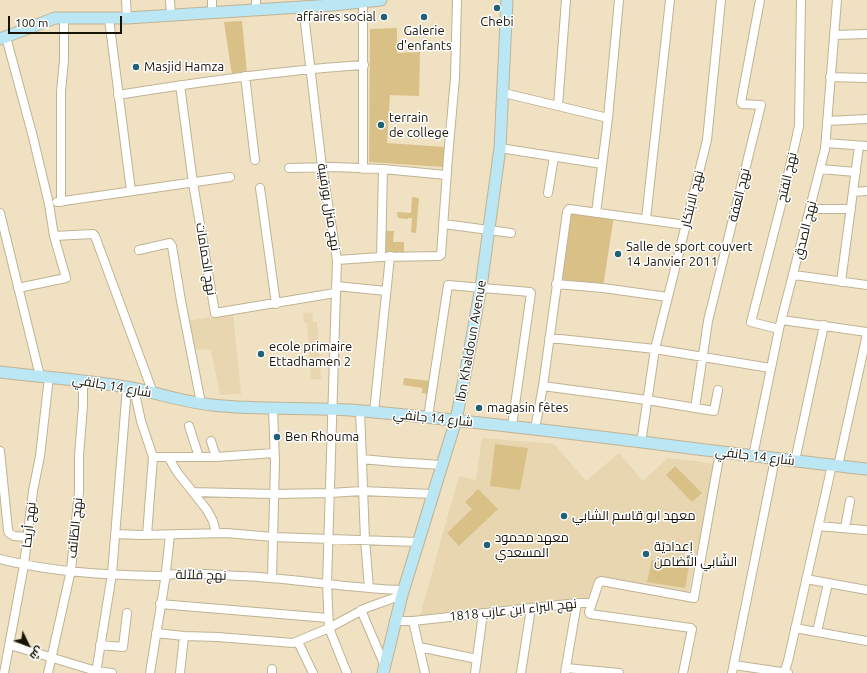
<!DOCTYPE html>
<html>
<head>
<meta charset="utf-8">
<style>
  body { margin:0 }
  #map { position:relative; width:867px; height:673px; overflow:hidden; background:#efe1c1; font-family:Ubuntu,Cairo,sans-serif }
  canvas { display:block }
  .north { position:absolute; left:8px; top:625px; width:40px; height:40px; -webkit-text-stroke:3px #fff; paint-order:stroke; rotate:133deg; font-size:11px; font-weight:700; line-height:16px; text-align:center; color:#171307 }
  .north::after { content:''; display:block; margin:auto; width:14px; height:18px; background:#171307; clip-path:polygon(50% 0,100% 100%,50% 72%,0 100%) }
  .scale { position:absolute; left:8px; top:16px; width:114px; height:18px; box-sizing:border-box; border:2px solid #171307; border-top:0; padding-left:5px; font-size:12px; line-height:14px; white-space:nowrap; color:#171307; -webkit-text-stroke:3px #fff; paint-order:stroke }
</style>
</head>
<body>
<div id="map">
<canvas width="867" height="673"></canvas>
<div class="north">ش</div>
<div class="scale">100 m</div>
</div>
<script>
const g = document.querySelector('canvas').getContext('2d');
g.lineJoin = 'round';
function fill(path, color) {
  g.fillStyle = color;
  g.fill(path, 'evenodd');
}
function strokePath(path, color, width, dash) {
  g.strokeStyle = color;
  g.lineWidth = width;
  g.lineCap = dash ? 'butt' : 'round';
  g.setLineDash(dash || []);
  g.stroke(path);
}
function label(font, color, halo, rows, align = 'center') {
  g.font = font + ' Ubuntu,Cairo,sans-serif';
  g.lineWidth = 3;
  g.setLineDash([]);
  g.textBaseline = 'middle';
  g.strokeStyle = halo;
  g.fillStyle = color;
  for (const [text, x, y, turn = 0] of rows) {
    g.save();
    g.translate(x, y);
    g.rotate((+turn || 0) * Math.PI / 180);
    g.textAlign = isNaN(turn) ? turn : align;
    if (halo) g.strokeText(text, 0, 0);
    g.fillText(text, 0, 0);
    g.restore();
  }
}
const built = new Path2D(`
  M312,312L313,322H317L321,379H311L307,323H304L303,313Z
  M233,314L241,394L220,395L211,350L192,349L186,321Z
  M482,438L554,444L586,481L619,453L643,481L668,458L716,464L687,599L593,583L587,601L420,616L459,476L476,480Z`);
const green = new Path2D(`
  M242,21L247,73L232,75L224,22Z
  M397,28V53L420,52L419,96L390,95L387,143L445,147L443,167L369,162L370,29Z
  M412,197L419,198L416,233L411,232L412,218H408L407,219L398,218L397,212L411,213Z
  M568,212L614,216L603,287L558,280Z
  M385,231H394L393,242H404V252H384Z
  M404,378L431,381L429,394L422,393V388L403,385Z
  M495,444L528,448L520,490L490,486Z
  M675,466L702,493L692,502L666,475Z
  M478,489L498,509L459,546L447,533L472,509L465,502Z
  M652,560L689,566L685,588L647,582Z`);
const street = new Path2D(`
  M126,0L127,18
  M170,0L171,15
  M363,2V169
  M303,6L322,167L337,260L327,584L329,628L347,673
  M256,9V0
  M212,12V0
  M109,19L131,191
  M834,35L867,34
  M6,37L33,137L49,204L54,236L66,278L18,288
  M245,76L255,160
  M830,77L867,78
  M180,85L193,183L215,313L335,293
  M504,93L608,118
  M118,95C199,82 281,70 364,65
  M558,106L566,0
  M827,121L867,119
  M826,143L867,146
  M500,148L602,164
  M289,168L333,167L383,169L446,175
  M820,169L856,172
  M260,188L276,304
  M853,192L867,191
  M548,193L554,157
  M57,202L230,177
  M61,202V92L64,60V18
  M810,209H851
  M0,213L40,376
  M596,213L608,118L619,0
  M646,219L670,0
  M444,224L511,233
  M54,236L93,234L95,236L153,393
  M139,250L170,243L172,246L181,301L201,403
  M381,257L383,169
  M337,260L381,257L440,256L441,255L448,157L455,78L457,0
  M794,275L867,285
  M841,282L859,146
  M556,284L603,288L668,297
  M336,286L386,291
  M782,320L867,332
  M779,329L751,322L783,197L799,126L801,0
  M549,339H560L655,349L770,368
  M543,386L647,400L714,411L718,390
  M134,389L141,421L153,457L147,535
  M695,408L708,321L761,105L742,104L741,102L760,0
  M360,410L365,540L369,588
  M374,412L390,256
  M428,417L448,285L530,292L531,293L512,426
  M189,426L199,457
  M535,429L543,386L567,212L569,209L686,225
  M211,441L216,457
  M641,443L655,349L707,140L721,0
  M0,451L8,530L9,533L14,536L28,537
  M753,456L779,329L825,149L837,0
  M153,457H216L274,453
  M169,458L177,472L207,510L213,521L216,533
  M362,459L394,462L442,465
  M795,461L824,325
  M838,466L867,334
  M193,492L273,494L330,493L362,491L432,494
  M818,526L865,530
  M845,528L850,501
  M115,534L142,535L226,533L273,537L417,542
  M0,559C51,572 106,575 159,576C165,576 171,574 177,574C198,573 220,575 241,576C295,578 349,589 403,590
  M272,578L275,462L273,409
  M806,579L867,590
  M592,603L599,582L601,581L694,598L720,452
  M160,604L328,618
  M361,610L384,664
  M394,621H413L577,603H592L589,612L590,614L691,628L692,629L683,673
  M413,621L425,673
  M795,628L867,641
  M817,632L828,583
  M156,633L184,636L218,637L293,643L329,628L366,608L402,595
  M298,642L313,673
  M10,645L96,671L112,673
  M100,645L123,647L127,613
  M419,647L477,659
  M734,665L788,673
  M566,668L619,673
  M272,669V673
  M4,673L24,565L33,491L40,456L49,377
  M48,673L71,570L79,492V456L83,405V380
  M96,673L112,574L127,387
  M150,673L165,580L170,535
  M180,673L184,636
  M475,673L483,613
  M521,673L531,608
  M565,673L577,603
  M732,673L775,459
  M784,673L788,661L832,465`);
const secondary = new Path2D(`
  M0,39L55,18H127L333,5L381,0
  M0,372C42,377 84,380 126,387C155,392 183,402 212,405C266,411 320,406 374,412C539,427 703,451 867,469
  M383,673L402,595L456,420L467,364L481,287L500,148L507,0`);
const markers = [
  [497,8,4,"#206175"],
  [384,17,4,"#206175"],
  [424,17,4,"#206175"],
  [136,67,4,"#206175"],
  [381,125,4,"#206175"],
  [618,254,4,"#206175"],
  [261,354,4,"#206175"],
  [479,408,4,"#206175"],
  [277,437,4,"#206175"],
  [564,516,4,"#206175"],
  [487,545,4,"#206175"],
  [646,554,4,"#206175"]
];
const poiNames = [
  ["affaires social",376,17,"right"],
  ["Chebi",497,22,"center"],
  ["Galerie",424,31,"center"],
  ["d'enfants",424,46,"center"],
  ["Masjid Hamza",144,67],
  ["terrain",389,118],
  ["de college",389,133],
  ["Salle de sport couvert",626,247],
  ["14 Janvier 2011",626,262],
  ["ecole primaire",269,347],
  ["Ettadhamen 2",269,362],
  ["magasin fêtes",487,408],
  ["Ben Rhouma",285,437],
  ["معهد ابو قاسم الشابي",572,516],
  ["معهد محمود",495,538],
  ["المسعدي",495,553],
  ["إعداديّة",654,547],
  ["الشّابي التّضامن",654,562]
];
const streetNames = [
  ["نهج الفتح",787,177,-77],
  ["نهج العفة",739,195,-76],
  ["نهج الابتكار",692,199,-76],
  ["نهج منزل بورقيبة",329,207,81],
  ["نهج الصدق",805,230,-76],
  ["نهج الحمامات",206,259,81],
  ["Ibn Khaldoun Avenue",471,341,-80],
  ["شارع 14 جانفي",112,386,10],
  ["شارع 14 جانفي",433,418,6],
  ["شارع 14 جانفي",755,456,7],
  ["نهج أريحا",29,525,-84],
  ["نهج الطّائف",75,528,-84],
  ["نهج قلاّلة",201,575,1],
  ["نهج البراء ابن عازب 1818",513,610,-6]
];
fill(built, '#e7d6b0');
fill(green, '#d9c087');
strokePath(street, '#c0b394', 10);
strokePath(secondary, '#c0b394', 13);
strokePath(street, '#fff', 8);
strokePath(secondary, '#bae7f3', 11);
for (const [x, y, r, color] of markers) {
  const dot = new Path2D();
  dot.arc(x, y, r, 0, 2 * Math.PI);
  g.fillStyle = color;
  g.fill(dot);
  strokePath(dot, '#fff', 1.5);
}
label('13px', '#171307', '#fff', poiNames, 'left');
label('13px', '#171307', '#fff', streetNames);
</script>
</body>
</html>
